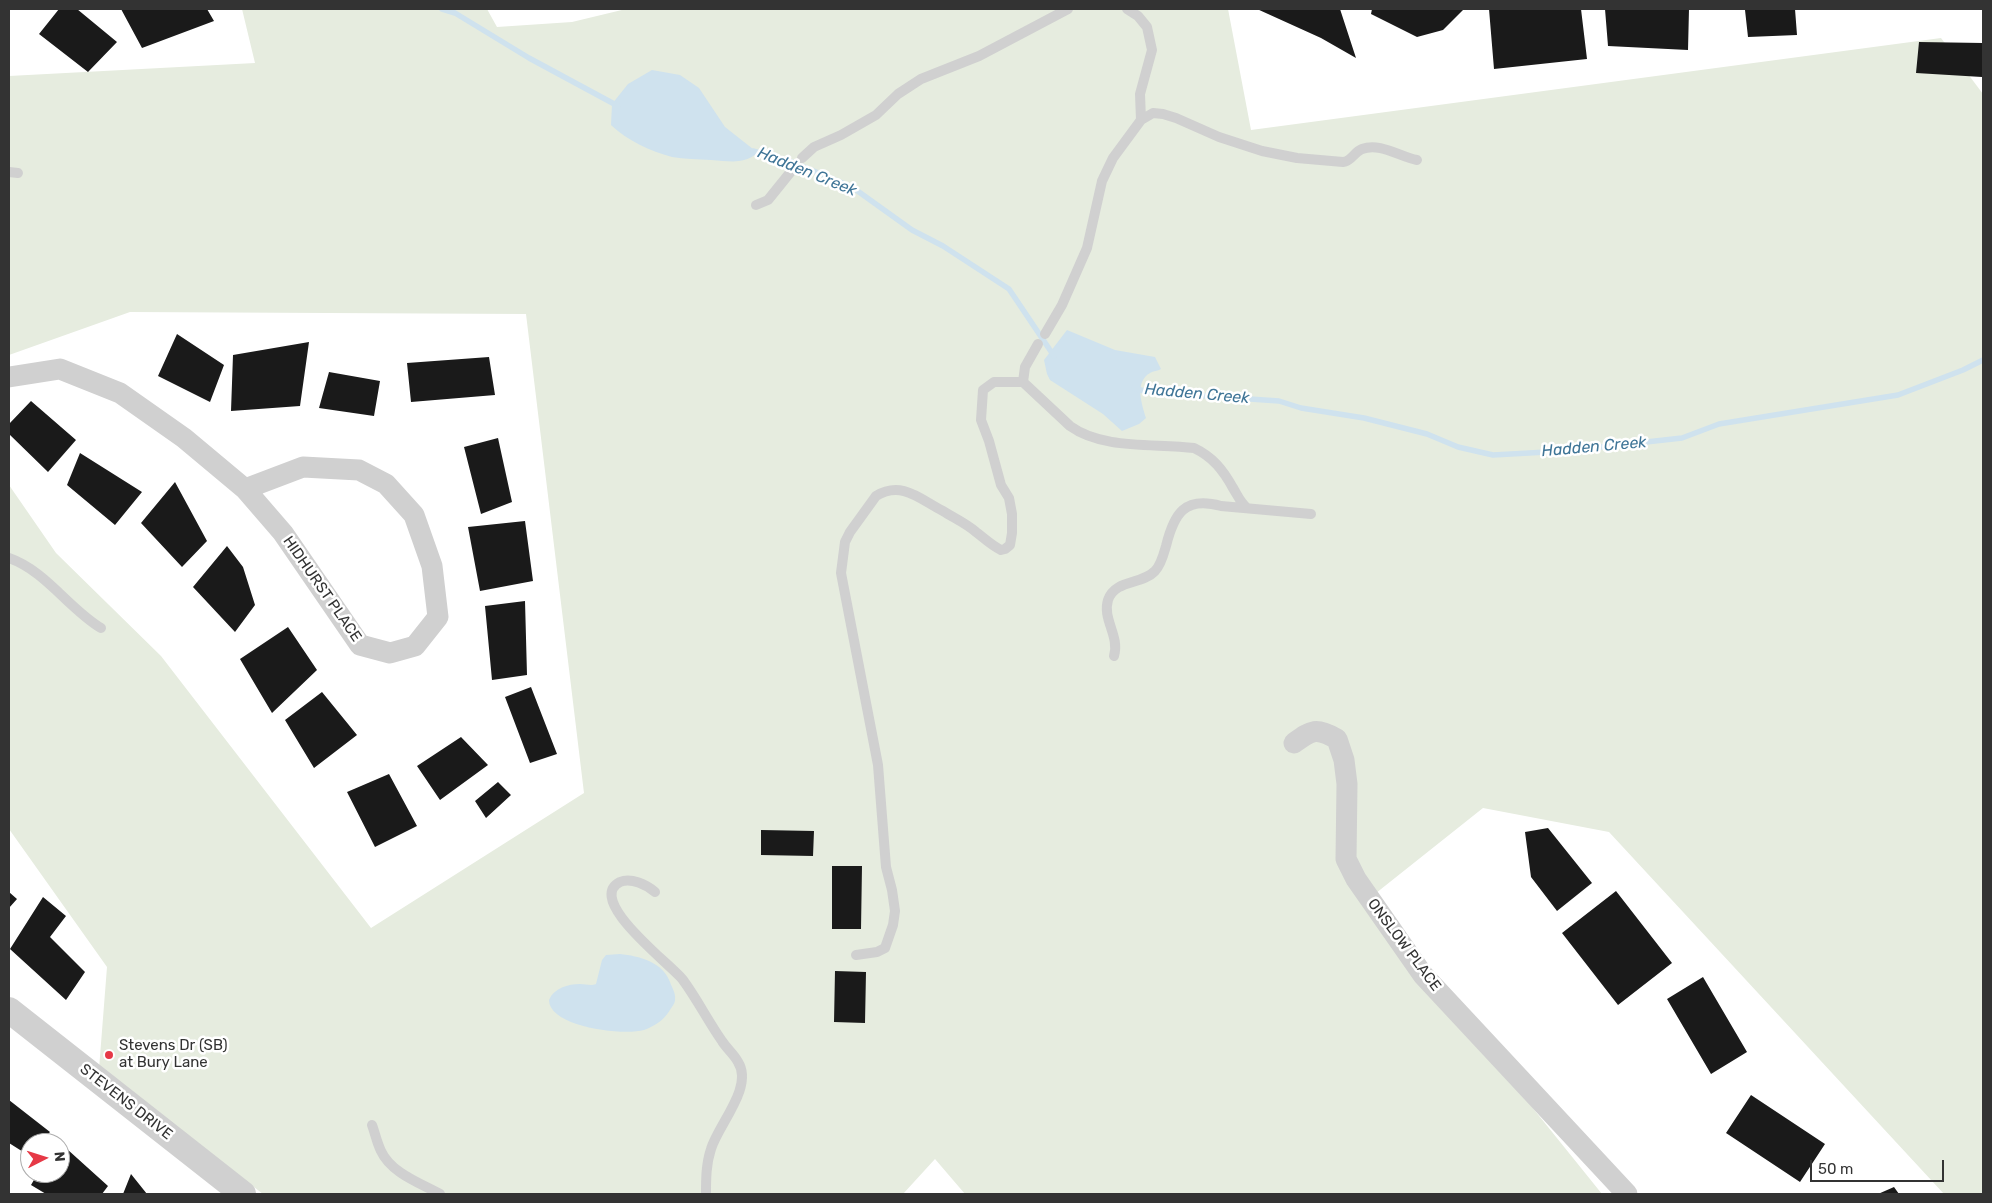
<!DOCTYPE html>
<html>
<head>
<meta charset="utf-8">
<style>
  body { margin:0 }
  #map { position:relative; width:1992px; height:1203px; overflow:hidden; background:#fff; font-family:Rubik,sans-serif }
  canvas { display:block }
  .frame { position:absolute; inset:0; border:10px solid #333; pointer-events:none }
  .north { position:absolute; left:20px; top:1133px; width:50px; height:50px; box-sizing:border-box; background:#fff; border:1px solid #adadad; border-radius:50%; rotate:85deg; font-size:14px; font-weight:700; line-height:20px; text-align:center; color:#333 }
  .north::after { content:''; display:block; margin:auto; width:18px; height:22px; background:#e63946; clip-path:polygon(50% 0,100% 100%,50% 72%,0 100%) }
  .scale { position:absolute; left:1810px; top:1160px; width:134px; height:22px; box-sizing:border-box; border:2px solid #333; border-top:0; padding-left:6px; font-size:15px; line-height:18px; white-space:nowrap; color:#333; -webkit-text-stroke:4px #fff; paint-order:stroke }
</style>
</head>
<body>
<div id="map">
<canvas width="1992" height="1203"></canvas>
<div class="frame"></div>
<div class="north">N</div>
<div class="scale">50 m</div>
</div>
<script>
const g = document.querySelector('canvas').getContext('2d');
g.lineJoin = 'round';
function fill(path, color) {
  g.fillStyle = color;
  g.fill(path, 'evenodd');
}
function strokePath(path, color, width, dash) {
  g.strokeStyle = color;
  g.lineWidth = width;
  g.lineCap = dash ? 'butt' : 'round';
  g.setLineDash(dash || []);
  g.stroke(path);
}
function label(font, color, halo, rows, align = 'center') {
  g.font = font + ' Rubik,sans-serif';
  g.lineWidth = 5;
  g.setLineDash([]);
  g.textBaseline = 'middle';
  g.strokeStyle = halo;
  g.fillStyle = color;
  for (const [text, x, y, turn = 0] of rows) {
    g.save();
    g.translate(x, y);
    g.rotate((+turn || 0) * Math.PI / 180);
    g.textAlign = isNaN(turn) ? turn : align;
    if (halo) g.strokeText(text, 0, 0);
    g.fillText(text, 0, 0);
    g.restore();
  }
}
const green = new Path2D(`
  M242,9H487L497,27L572,22L626,9H1228L1251,130L1941,38L1983,94V1194H1944L1609,832L1483,808L1366,901L1602,1194H965L935,1159L903,1194H263L99,1069L107,967L9,829V485L56,553L161,656L371,928L584,793L526,314L130,312L9,355V76L255,63Z`);
const water = new Path2D(`
  M652,70L680,75L699,88L725,127L758,153C741,165 731,161 711,160C698,159 684,159 672,157C650,151 628,141 611,125L612,104L628,84Z
  M1067,330L1115,350L1155,357L1161,369C1158,371 1153,371 1150,373C1134,382 1142,405 1146,418L1139,424L1122,431L1103,414L1050,380L1047,374L1044,360Z
  M620,954C639,956 663,962 670,982C672,988 676,993 675,1000C675,1003 672,1007 670,1010C664,1020 655,1026 644,1030C623,1036 549,1027 549,1000C554,988 568,984 580,984C586,984 591,986 596,984L602,960L606,955Z`);
const stream = new Path2D(`
  M442,9L455,13L529,58L618,106
  M753,151L792,162L852,187L912,230L943,246L1009,289L1054,356
  M1134,388L1147,392L1279,401L1301,408L1364,418L1427,434L1458,447L1493,455L1565,451L1682,438L1719,424L1898,395L1963,370L1983,360`);
const building = new Path2D(`
  M59,9H77L117,42L88,72L39,34Z
  M121,9H207L214,21L142,48Z
  M1257,9H1340L1356,58L1321,38Z
  M1372,9H1464L1443,30L1417,37L1371,14Z
  M1489,9H1581L1587,59L1494,69Z
  M1605,9H1689L1688,50L1608,46Z
  M1752,9H1795L1797,35L1748,37L1745,10Z
  M1919,42L1983,43L1982,77L1916,73Z
  M177,334L224,365L210,402L158,376Z
  M309,342L300,406L231,411L233,355Z
  M489,357L495,395L411,402L407,363Z
  M329,372L380,381L374,416L319,408Z
  M31,401L76,440L48,472L9,434V424Z
  M498,438L512,502L481,514L464,447Z
  M80,453L142,492L115,525L67,485Z
  M175,482L207,541L182,567L141,523Z
  M525,521L533,581L480,591L468,527Z
  M227,546L243,567L255,605L235,632L193,587Z
  M525,601L527,675L492,680L485,606Z
  M288,627L317,670L272,713L240,659Z
  M531,687L557,754L530,763L505,697Z
  M322,692L357,735L314,768L285,720Z
  M461,737L488,765L440,800L417,766Z
  M389,774L417,826L375,847L347,792Z
  M498,782L511,795L486,818L475,801Z
  M1548,828L1592,883L1557,911L1531,877L1525,832Z
  M761,830L814,831L813,856L761,855Z
  M832,866H862L861,929H832Z
  M1616,891L1672,963L1618,1005L1562,933Z
  M9,892L17,899L9,908Z
  M43,897L66,916L50,937L85,972L66,1000L10,949Z
  M835,971L866,972L865,1023L834,1022Z
  M1703,977L1747,1052L1711,1074L1667,999Z
  M1751,1095L1825,1144L1800,1182L1726,1133Z
  M9,1100L50,1132L40,1143H30V1154L28,1155L9,1143Z
  M57,1140L108,1186L102,1194H46L31,1185L38,1173H60V1143H56Z
  M131,1174L147,1194H123Z
  M1894,1187L1899,1194H1878Z`);
const service = new Path2D(`
  M1141,120L1153,113L1163,114L1176,118L1219,137L1262,151L1297,158L1343,162C1352,161 1354,152 1362,149C1380,142 1400,157 1417,160
  M802,158L814,147L841,135L876,115L898,94L921,79L979,56L1068,9
  M9,172L18,173
  M756,205L768,200L793,169
  M1045,334L1062,305L1087,248L1102,181L1113,158L1141,120L1140,94L1152,50L1147,27L1138,16L1127,9
  M1023,382L1025,367L1038,344
  M9,558C46,571 68,608 101,628
  M1114,656C1120,636 1102,619 1108,600C1115,579 1142,585 1155,571C1161,565 1164,553 1166,546C1174,514 1184,496 1221,506L1311,514
  M655,892C647,885 631,877 620,882C584,900 673,966 683,980C697,999 708,1021 722,1041C727,1049 734,1054 738,1062C754,1087 718,1125 711,1149C706,1164 706,1179 706,1194
  M856,955L877,952L885,948L893,925L895,911L892,890L886,867L878,765L841,573L845,542L850,532L876,496C902,480 921,500 943,511C954,518 966,523 976,532C984,538 991,545 1001,550L1005,549L1010,545L1012,533V514L1009,498L1001,485L989,441L981,420L983,390L994,382H1023L1070,426C1103,450 1155,443 1194,448C1213,457 1223,470 1233,488C1238,496 1240,502 1247,508
  M372,1125C375,1133 377,1143 381,1151C391,1173 420,1183 440,1194`);
const minor = new Path2D(`
  M9,377L60,369L120,393L184,438L245,489L283,533L360,645L390,653L415,646L438,617L432,566L414,515L386,484L359,470L303,467L245,489
  M1294,743C1312,730 1316,727 1337,739L1344,760L1347,784L1346,859L1356,879L1423,975L1627,1194`);
const tertiary = new Path2D(`
  M9,1010L243,1194`);
const markers = [
  [109,1055,5,"#e63946"]
];
const streetNames = [
  ["HIDHURST PLACE",322,589,55],
  ["ONSLOW PLACE",1404,945,53],
  ["STEVENS DRIVE",126,1102,38]
];
const poiNames = [
  ["Stevens Dr (SB)",119,1046],
  ["at Bury Lane",119,1063]
];
const waterNames = [
  ["Hadden Creek",807,172,22],
  ["Hadden Creek",1197,394,5],
  ["Hadden Creek",1594,447,-5]
];
fill(green, '#e6ecdf');
fill(water, '#cfe2ee');
strokePath(stream, '#cfe2ee', 5.5);
fill(building, '#1a1a1a');
strokePath(service, '#d0d0d0', 10);
strokePath(minor, '#d0d0d0', 21);
strokePath(tertiary, '#d0d0d0', 26);
for (const [x, y, r, color] of markers) {
  const dot = new Path2D();
  dot.arc(x, y, r, 0, 2 * Math.PI);
  g.fillStyle = color;
  g.fill(dot);
  strokePath(dot, '#fff', 2);
}
label('15px', '#333', '#fff', streetNames);
label('15px', '#333', '#fff', poiNames, 'left');
label('italic 16px', '#3f7597', '#fff', waterNames);
</script>
</body>
</html>
